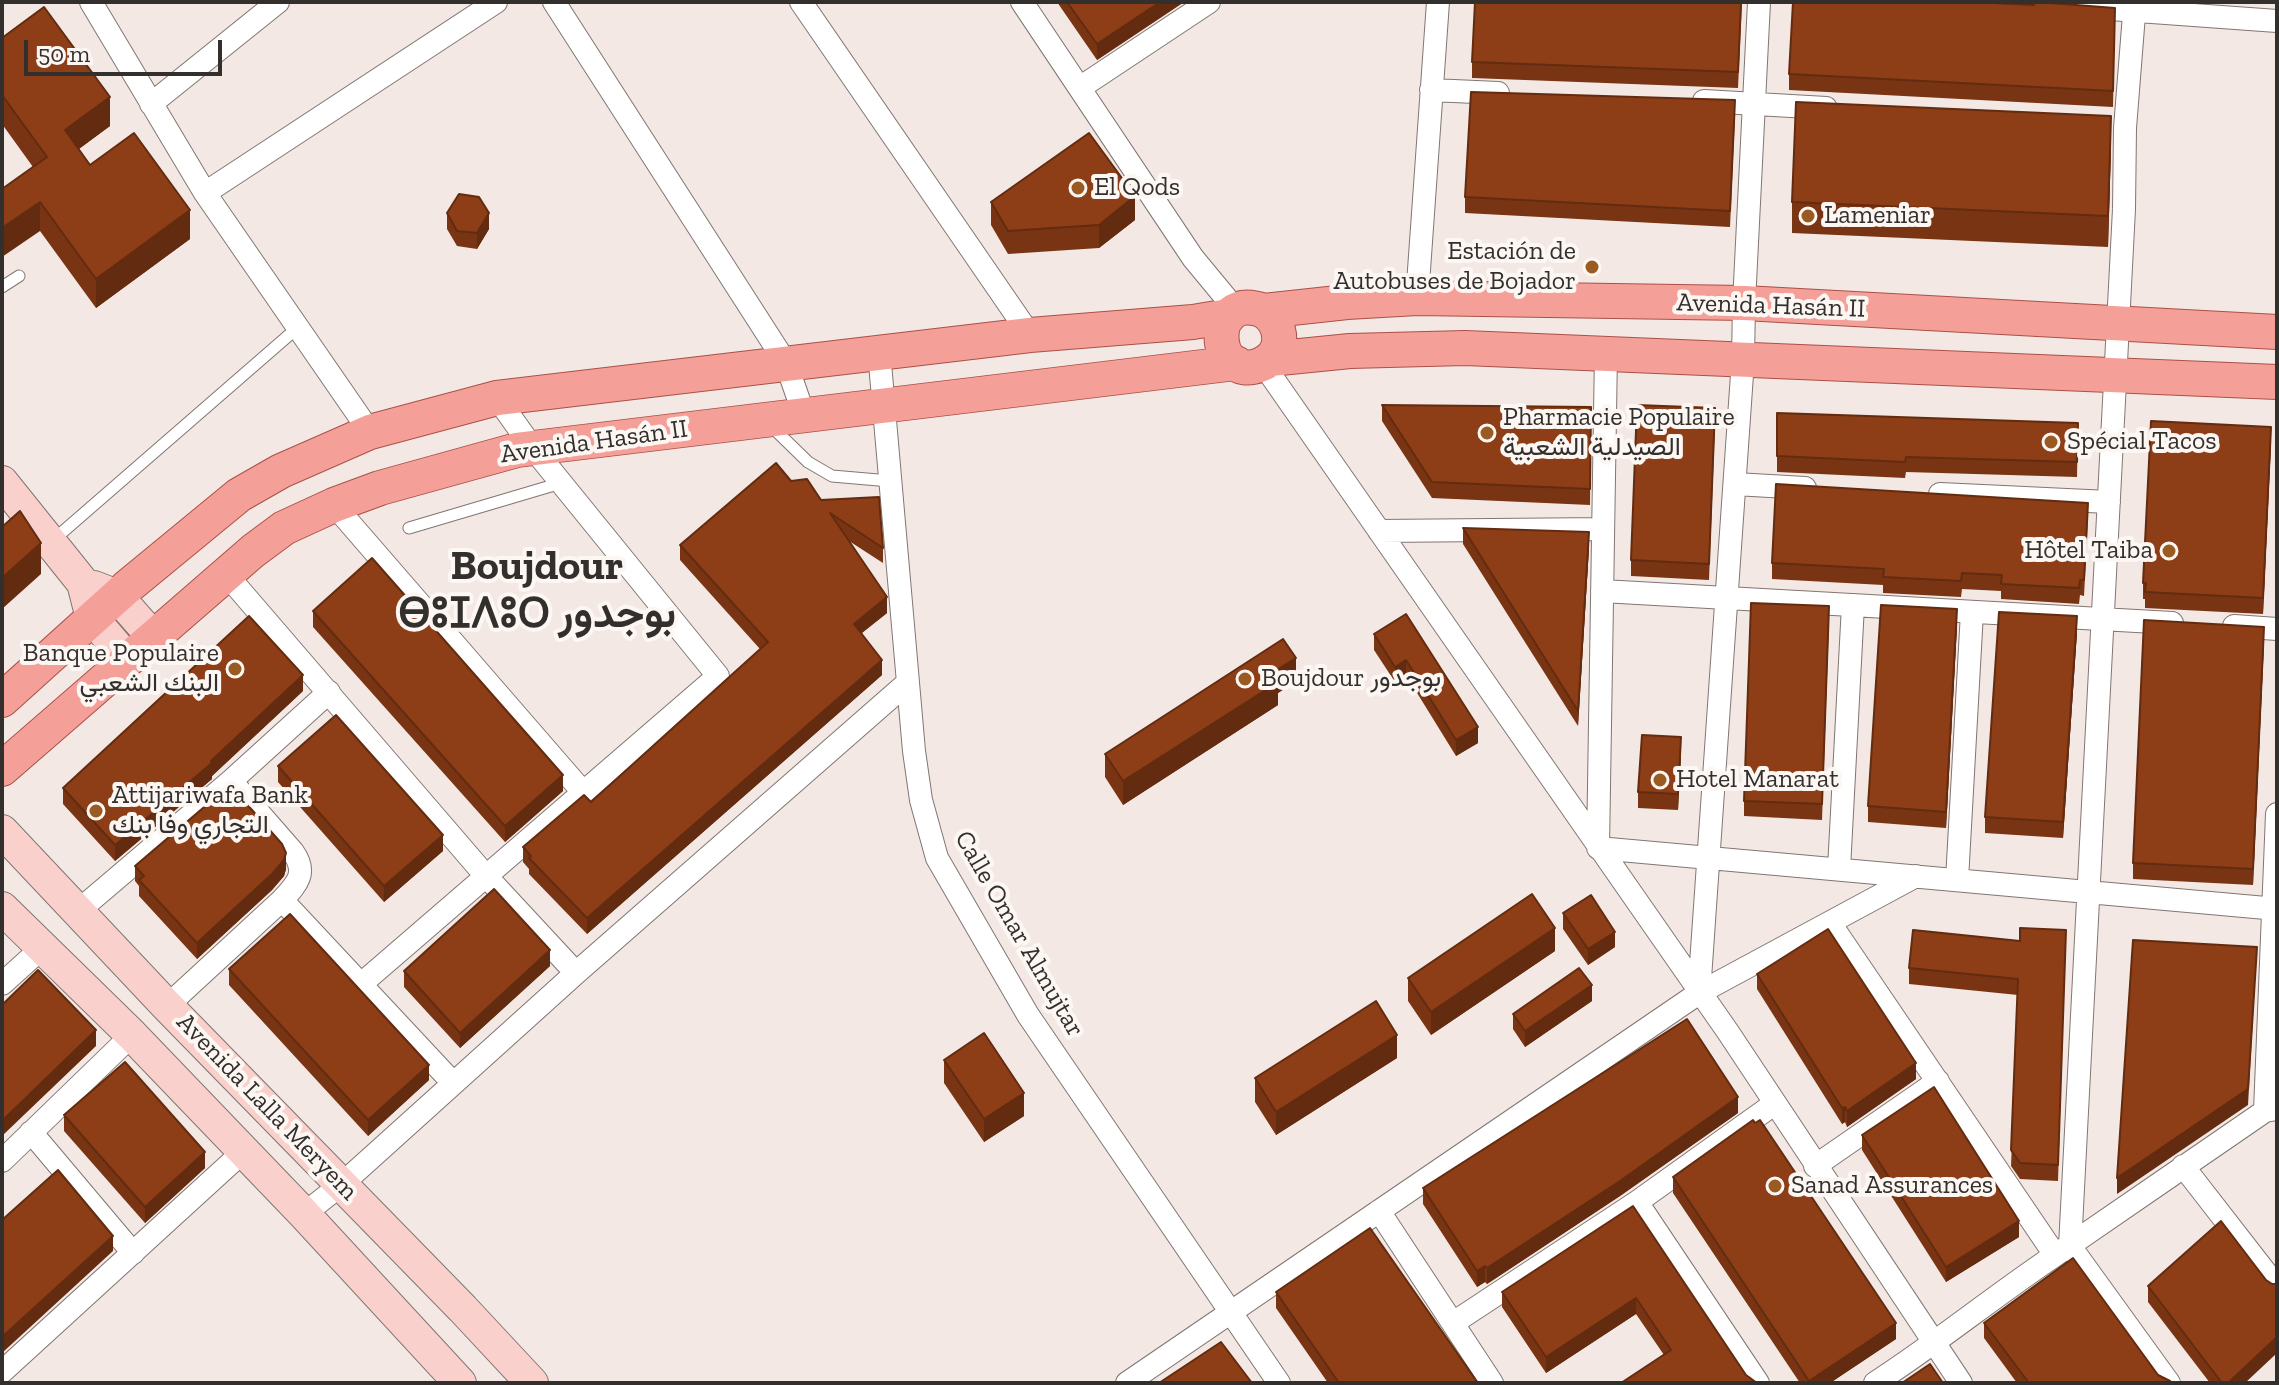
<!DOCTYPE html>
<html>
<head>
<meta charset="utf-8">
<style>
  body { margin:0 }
  #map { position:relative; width:2279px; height:1385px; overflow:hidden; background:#f3e8e4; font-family:"Zilla Slab",serif }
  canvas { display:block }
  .frame { position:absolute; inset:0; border:4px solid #332f2d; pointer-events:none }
  .scale { position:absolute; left:24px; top:40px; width:198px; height:36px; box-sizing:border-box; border:4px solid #332f2d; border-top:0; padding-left:10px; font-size:24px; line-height:28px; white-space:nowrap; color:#332f2d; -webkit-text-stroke:6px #fdf7f4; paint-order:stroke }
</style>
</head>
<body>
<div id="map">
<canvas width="2279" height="1385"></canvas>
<div class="frame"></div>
<div class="scale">50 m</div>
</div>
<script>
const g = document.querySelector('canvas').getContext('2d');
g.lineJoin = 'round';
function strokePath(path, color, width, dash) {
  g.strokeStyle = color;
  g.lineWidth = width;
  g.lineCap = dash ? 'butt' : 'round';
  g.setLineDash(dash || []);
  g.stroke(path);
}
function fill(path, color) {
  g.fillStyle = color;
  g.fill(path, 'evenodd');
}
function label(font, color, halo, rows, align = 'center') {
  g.font = font + ' "Zilla Slab",Vazirmatn,"Noto Sans Tifinagh",serif';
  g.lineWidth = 8;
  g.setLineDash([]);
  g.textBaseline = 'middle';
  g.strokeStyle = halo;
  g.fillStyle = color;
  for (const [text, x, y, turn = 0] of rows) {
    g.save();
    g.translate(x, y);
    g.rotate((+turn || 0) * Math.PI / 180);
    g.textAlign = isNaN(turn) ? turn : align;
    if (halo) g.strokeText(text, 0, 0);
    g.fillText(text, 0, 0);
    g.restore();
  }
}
const lane = new Path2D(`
  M2,287L19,276
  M771,426L808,462L832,476L890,481
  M409,528L561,483
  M51,542L296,329`);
const street = new Path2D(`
  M91,2L205,193L370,432
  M554,2L786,363L804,415
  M801,2L1030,335
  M1022,2L1193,258L1236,310
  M2013,2L2277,21
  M2135,2L2125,128L2124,209L2070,1246L2169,1383
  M1081,87L1209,2
  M1431,90L1498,93
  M1704,101L1826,108
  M151,104L278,2
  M205,193L496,2
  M1417,298L1438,2
  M879,352L914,751L921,800L937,858L1028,1015L1279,1383
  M1606,353L1598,848L2277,909
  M1263,364L1728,1032L1961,1383
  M1735,484L1805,488
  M1940,494L2109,502
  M334,505L582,791
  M1379,531L1603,529
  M226,574L485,875L576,973
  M1602,591L2172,623
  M2234,626L2277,629
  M1839,869L1853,605
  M1957,880L1972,612
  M282,900L453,1083
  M77,912L231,781L329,692
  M1830,923L2055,1255
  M2,984L44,946
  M360,985L718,676L532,447L497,398
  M1699,993L1743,360L1744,303L1759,2
  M167,1006L282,900C297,884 308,873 293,852L231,781
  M2265,1111L2277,814
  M31,1132L133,1253
  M2,1161L132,1035
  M1815,1166L1938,1081
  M2183,1166L2277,1287
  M1637,1202L1758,1383
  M1379,1211L1492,1383
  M304,1214L342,1184L576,973L906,684
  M1453,1323L1637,1202L1774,1104
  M2,1372L244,1151
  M1127,1383L1699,993L1916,876
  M1875,1383C1937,1343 1993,1297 2054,1256C2125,1208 2194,1159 2265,1111L2277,1109`);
const secondary = new Path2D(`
  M2,482L83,583L92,618L128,660
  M94,587L117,596L153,637
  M2,831L167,1006L463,1309L532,1383
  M2,908L132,1035L304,1214L460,1383`);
const primary = new Path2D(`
  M1264,311C1284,325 1286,355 1260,365C1211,384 1205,289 1264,311L1347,302L1417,298L1744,303L2277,332
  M1270,359L1350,351L1465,348L2277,382
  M2,700L126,588L239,495L281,471L370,432L497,398L1030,335L1193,322L1229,316
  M2,769L253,551L284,528L334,505L380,488L517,450L1236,363`);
const wall = new Path2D(`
  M1057,2H1184L1097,60Z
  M1742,2L1738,88L1472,78V62Z
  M2115,8L2113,107L1789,90V74Z
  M2,38L110,126L79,149L90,165L190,239L96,308L40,231L33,167L2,124Z
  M1735,116L1730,227L1465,213V197Z
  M2111,146L2108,247L1792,233V202Z
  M991,202L1135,220L1099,248L1008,254L991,225Z
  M447,213L489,229L477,249L457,246L447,229Z
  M1382,405L1591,407L1590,505L1432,498L1382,421Z
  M1777,413L2078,423L2077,477L1906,472L1905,478L1777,472Z
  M1715,424L1709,580L1631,576V560Z
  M2271,443L2263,614L2145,608V599H2143V583Z
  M791,481L821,500L883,548V563L849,541L887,613L862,633L882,675L587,934L529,874V869L523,862V847L591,802L760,649L680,560V545Z
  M2088,518L2084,596L2080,595L2079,604L2001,599V591L1962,589L1961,597L1883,593V585L1772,579V563Z
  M1463,528L1589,547L1578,726L1463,544Z
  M313,611L563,791L505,842L313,627Z
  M1406,614L1478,743L1456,756L1406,675L1395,682L1374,650V634Z
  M1829,622L1822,820L1744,816V801Z
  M1957,625L1946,828L1868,822V806Z
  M2077,632L2063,838L1985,833V817Z
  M2264,642L2253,885L2133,879V863Z
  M1296,681L1278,693V705L1123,805L1105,777V754Z
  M303,691L212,776V779L115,861L63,804V788Z
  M1681,753L1678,810L1638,808V792Z
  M278,766L443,851L384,902L278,782Z
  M135,866L286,869L284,876L272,890L197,959L139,896V886L135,881Z
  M1563,913L1615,947L1588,965L1563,929Z
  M2066,930L2058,1181L2020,1179L2011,1166L2018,995L1909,984V968Z
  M1555,951L1431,1035L1408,1001V978Z
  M550,966L460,1048L404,987V971Z
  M229,969L429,1080L368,1136L229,985Z
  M1757,974L1916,1079L1847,1127L1845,1122L1842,1124L1757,989Z
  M1592,1001L1525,1047L1513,1029V1014Z
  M1397,1058L1276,1135L1255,1102V1078Z
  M944,1060L1024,1116L984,1142L944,1083Z
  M1738,1113L1620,1196L1487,1284L1485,1282L1477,1287L1423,1204V1188Z
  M64,1115L205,1168L145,1223L64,1131Z
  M1862,1135L2019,1237L1946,1282L1862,1150Z
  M1673,1177L1896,1339L1830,1383H1800L1673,1193Z
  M1633,1206L1746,1375L1664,1355L1636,1314L1546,1373L1502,1307V1292Z
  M2266,1280L2272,1284L2245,1383H2210L2148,1302V1286Z
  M1276,1292L1478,1383H1328L1276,1308Z
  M1984,1323L2158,1375L2172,1383H2017L1984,1338Z`);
const shadedWall = new Path2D(`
  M1160,2H1184L1097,60V44Z
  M110,97V126L65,159V130Z
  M2111,116V146L2108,247V216Z
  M1135,196V220L1099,248V225Z
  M40,202V231L2,257V228Z
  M190,210V239L96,308V279Z
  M489,213V229L477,249V233Z
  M2271,427V443L2263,614V598Z
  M1589,532V547L1578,726V711Z
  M41,543V574L2,609V578Z
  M887,597V613L854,639V624Z
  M1957,609V625L1946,828V812Z
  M2077,616V632L2063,838V822Z
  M2264,627V642L2253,885V869Z
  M1296,658V681L1278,693V705L1123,805V781L1272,673Z
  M882,660V675L587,934V918Z
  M1406,660V675L1395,682V667Z
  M303,675V691L212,776V779L115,861V845L211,761Z
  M1478,727V743L1456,756V740Z
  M1681,737V753L1678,810V794Z
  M563,775V791L505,842V826Z
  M443,835V851L384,902V886Z
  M286,853V869L284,876L272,890L197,959V943Z
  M1555,928V951L1431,1035V1012Z
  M1615,932V947L1588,965V949Z
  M2257,947L2248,1105L2117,1194V1178Z
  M550,950V966L460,1048V1033Z
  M1592,985V1001L1525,1047V1031Z
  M96,1030V1046L2,1136V1121Z
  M1397,1035V1058L1276,1135V1112Z
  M1916,1063V1079L1847,1127V1111Z
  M429,1065V1080L368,1136V1120Z
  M1024,1093V1116L984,1142V1119Z
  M1738,1097V1113L1620,1196L1487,1284V1268Z
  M1845,1107V1122L1842,1124V1108Z
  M205,1152V1168L145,1223V1207Z
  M2019,1221V1237L1946,1282V1267Z
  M113,1236V1251L2,1353V1337Z
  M1485,1266V1282L1477,1287V1271Z
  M1636,1298V1314L1546,1373V1357Z
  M1896,1323V1339L1830,1383H1809V1381Z
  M2277,1337V1353L2245,1383H2228Z`);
const building = new Path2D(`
  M1067,2H1160L1097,44Z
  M1475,2H1741L1738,72L1472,62Z
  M1793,2H1973L2034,5L2035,2H2037L2115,8L2113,91L1789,74Z
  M44,7L110,97L65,130L90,165L134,133L190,210L96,279L40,202L2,228V189L47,157L2,95V38Z
  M1471,92L1735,100L1730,211L1465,197Z
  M1796,102L2111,116L2108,216L1792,202Z
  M1089,133L1135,196L1099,225L1008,231L991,202Z
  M459,194L479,197L489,213L477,233L457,231L447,213Z
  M1382,405L1591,407L1590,489L1432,482Z
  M1637,405L1715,408L1709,564L1631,560Z
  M1777,413L2078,423L2077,462L1906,457L1905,462L1777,456Z
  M2151,421L2271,427L2263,598L2145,592L2146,583H2143Z
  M776,463L791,481L807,479L821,500L879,497L883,548L830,513L887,597L854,624L882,660L587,918L529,858L531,856L523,847L584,795L591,802L768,642L680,545Z
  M1776,484L2088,503L2084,580H2080L2079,588L2001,584L2002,575L1962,573L1961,581L1883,577L1884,569L1772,563Z
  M20,511L41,543L2,578V527Z
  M1463,528L1589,532L1578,711Z
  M372,558L563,775L505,826L313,611Z
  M1751,603L1829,606L1822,804L1744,801Z
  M1881,605L1957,609L1946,812L1868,806Z
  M1999,612L2077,616L2063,822L1985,817Z
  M1406,614L1478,727L1456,740L1406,660L1395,667L1374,634Z
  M249,616L303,675L211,761L212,763L115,845L63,788Z
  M2144,620L2264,627L2253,869L2133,863Z
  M1283,639L1296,658L1272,673L1278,682L1123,781L1105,754Z
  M336,715L443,835L384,886L278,766Z
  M1642,735L1681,737L1678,794L1638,792Z
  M230,785L282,844L286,853L284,860L272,874L197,943L139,880L144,876L135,866Z
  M494,889L550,950L460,1033L404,971Z
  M1532,894L1555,928L1431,1012L1408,978Z
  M1591,895L1615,932L1588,949L1563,913Z
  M290,914L429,1065L368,1120L229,969Z
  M2020,928L2066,930L2058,1165L2020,1163L2011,1150L2018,979L1909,968L1913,930L2020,941Z
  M1828,929L1916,1063L1847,1111L1845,1107L1842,1108L1757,974Z
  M2133,940L2257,947L2248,1089L2117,1178Z
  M1579,968L1592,985L1525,1031L1513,1014Z
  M38,970L96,1030L2,1121V1005Z
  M1376,1001L1397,1035L1276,1112L1255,1078Z
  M1687,1019L1738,1097L1620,1181L1487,1268L1485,1266L1477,1271L1423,1188Z
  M984,1033L1024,1093L984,1119L944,1060Z
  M125,1062L205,1152L145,1207L64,1115Z
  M1934,1087L2019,1221L1946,1267L1862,1135Z
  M1753,1120L1755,1123L1760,1120L1896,1323L1809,1381L1673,1177Z
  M58,1170L113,1236L2,1337V1220Z
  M1633,1206L1746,1375L1757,1383H1621L1671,1350L1636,1298L1546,1357L1502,1292Z
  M2221,1221L2266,1280L2272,1284H2277V1337L2228,1383H2222L2148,1286Z
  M1370,1228L1478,1383H1339L1276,1292Z
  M2073,1258L2158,1375L2170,1381L2172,1383H2029L1984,1323Z
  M1221,1342L1252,1383H1159Z
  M1930,1364L1943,1383H1902Z`);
const markers = [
  [1078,188,8,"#995b21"],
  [1808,216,8,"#995b21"],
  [1592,267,8,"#995b21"],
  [1487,433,8,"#995b21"],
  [2051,442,8,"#995b21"],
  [2169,551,8,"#995b21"],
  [235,669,8,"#995b21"],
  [1245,679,8,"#995b21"],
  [1660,780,8,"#995b21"],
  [96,811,8,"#995b21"],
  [1775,1186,8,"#995b21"]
];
const poiNames = [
  ["El Qods",1094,188],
  ["Lameniar",1824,216],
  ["Estación de",1576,252,"right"],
  ["Autobuses de Bojador",1576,282,"right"],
  ["Pharmacie Populaire",1503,418],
  ["الصيدلية الشعبية",1503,448],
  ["Spécial Tacos",2067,442],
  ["Hôtel Taiba",2153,551,"right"],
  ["Banque Populaire",219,654,"right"],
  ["البنك الشعبي",219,684,"right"],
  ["Boujdour بوجدور",1261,679],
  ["Hotel Manarat",1676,780],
  ["Attijariwafa Bank",112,796],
  ["التجاري وفا بنك",112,826],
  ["Sanad Assurances",1791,1186]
];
const streetNames = [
  ["Avenida Hasán II",1771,306,2],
  ["Avenida Hasán II",594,442,-8],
  ["Calle Omar Almujtar",1019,934,60],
  ["Avenida Lalla Meryem",267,1107,46]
];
const townNames = [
  ["Boujdour",537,567],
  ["ⴱⵓⵊⴷⵓⵔ بوجدور",537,615]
];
strokePath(lane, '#807672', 13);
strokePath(street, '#807672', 24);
strokePath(secondary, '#807672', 34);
strokePath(primary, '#ab5047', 36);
strokePath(lane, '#fff', 11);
strokePath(street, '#fff', 22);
strokePath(secondary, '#f9d0cc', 32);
strokePath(primary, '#f4a099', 34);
fill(wall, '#793513');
fill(shadedWall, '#632b0f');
fill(building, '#8d3e16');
strokePath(building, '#632b0f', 2);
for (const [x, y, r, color] of markers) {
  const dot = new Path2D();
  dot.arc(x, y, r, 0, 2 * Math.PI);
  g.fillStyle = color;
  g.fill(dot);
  strokePath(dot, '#fdf7f4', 3);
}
label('26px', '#332f2d', '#fdf7f4', poiNames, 'left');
label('26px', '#332f2d', '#fdf7f4', streetNames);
label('bold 42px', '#332f2d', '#fdf7f4', townNames);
</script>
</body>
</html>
